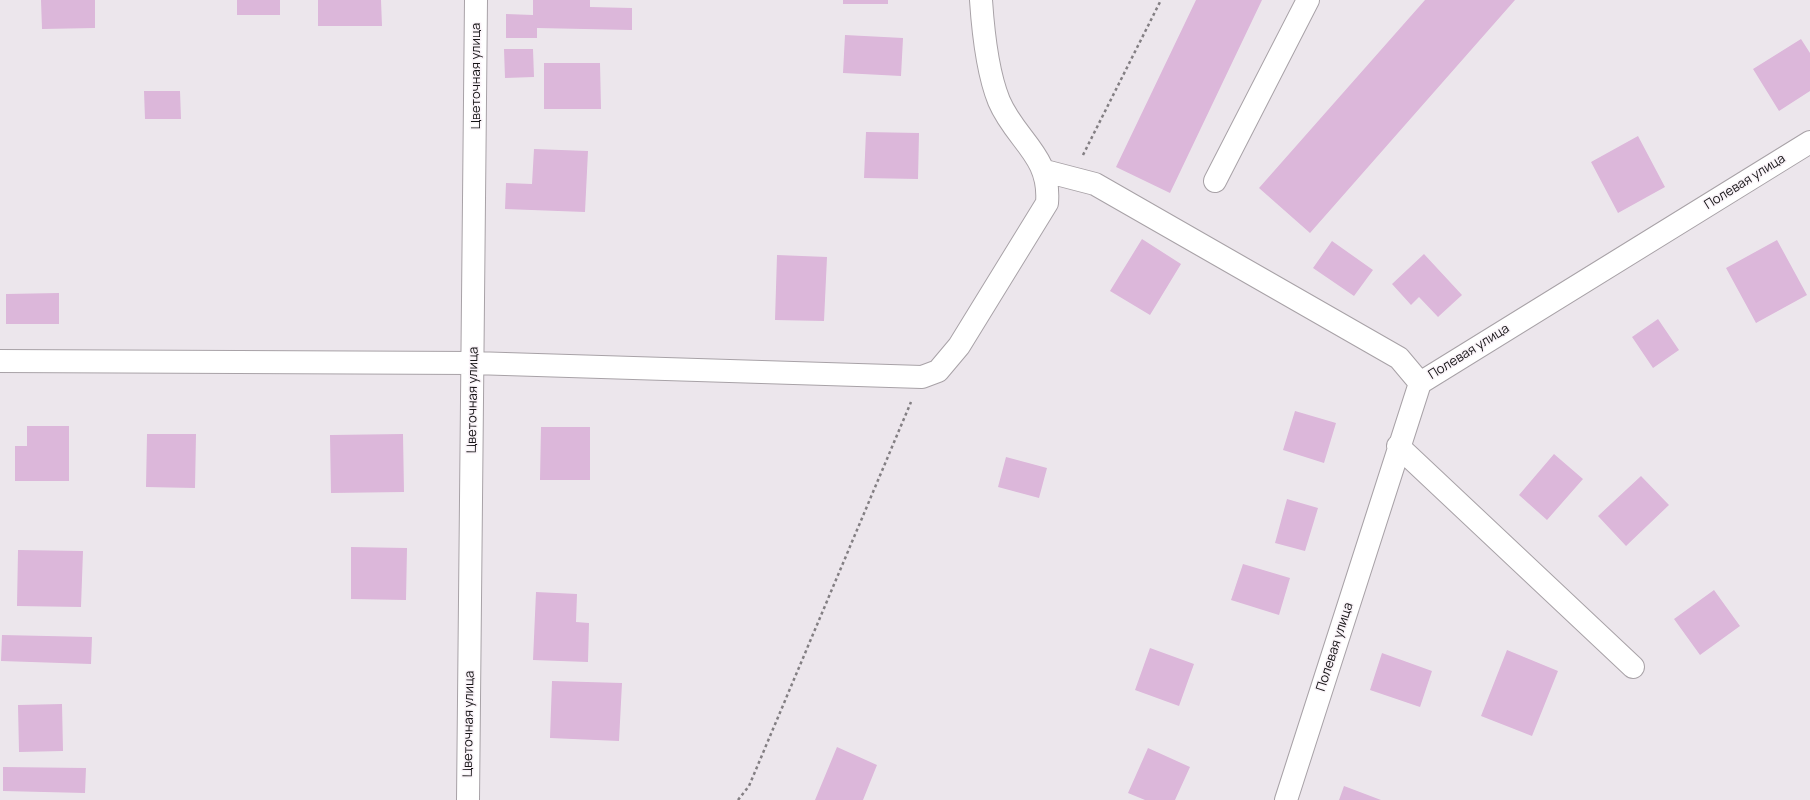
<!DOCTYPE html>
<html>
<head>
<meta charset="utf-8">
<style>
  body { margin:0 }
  canvas { display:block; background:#ece6ec }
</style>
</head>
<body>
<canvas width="1810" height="800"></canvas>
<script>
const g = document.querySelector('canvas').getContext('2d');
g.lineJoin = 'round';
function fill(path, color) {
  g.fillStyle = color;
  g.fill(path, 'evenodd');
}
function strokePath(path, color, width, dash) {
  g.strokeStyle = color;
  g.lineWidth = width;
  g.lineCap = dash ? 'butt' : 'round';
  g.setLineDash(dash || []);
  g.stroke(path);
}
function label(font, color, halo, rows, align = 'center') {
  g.font = font + ' Manrope,sans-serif';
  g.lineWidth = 3;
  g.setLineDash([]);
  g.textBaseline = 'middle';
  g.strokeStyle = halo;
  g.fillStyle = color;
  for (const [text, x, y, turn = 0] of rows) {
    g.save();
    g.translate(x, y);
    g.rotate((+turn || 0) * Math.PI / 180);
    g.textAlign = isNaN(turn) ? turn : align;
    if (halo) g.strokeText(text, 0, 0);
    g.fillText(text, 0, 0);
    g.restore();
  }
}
const building = new Path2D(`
  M41,0H95V28L42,29Z
  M237,0H280V15H237Z
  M318,0H381L382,26H318Z
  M533,0H590V7L632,8V30L537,28V38H506V14L533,15Z
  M843,0H888V4H843Z
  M1196,0H1262L1170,193L1116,167Z
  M1425,0H1515L1310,233L1259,188Z
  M845,35L903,38L901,76L843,73Z
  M1801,39L1810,53V91L1779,111L1753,69Z
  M504,49H533L534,77L505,78Z
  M544,63H600L601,109H544Z
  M144,91H180L181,119H145Z
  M866,132L919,133L918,179L864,178Z
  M1638,136L1665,187L1618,213L1591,162Z
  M534,149L588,151L585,212L505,209L506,183L532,184Z
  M1142,239L1181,264L1150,315L1110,291Z
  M1777,240L1807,295L1756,323L1726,268Z
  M1332,241L1373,270L1354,296L1313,268Z
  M1424,254L1462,295L1438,317L1419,297L1411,305L1392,284Z
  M777,255L827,257L824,321L775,320Z
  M59,293V324H6V294Z
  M1658,319L1679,350L1653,368L1632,337Z
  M1295,411L1336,423L1324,463L1283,450Z
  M27,426H69V481H15V446H27Z
  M541,427H590V480H540Z
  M147,434H196L195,488L146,487Z
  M403,434L404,492L331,493L330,435Z
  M1554,454L1583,479L1547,520L1519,495Z
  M1006,457L1047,468L1039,498L998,487Z
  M1641,476L1669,505L1626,546L1598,516Z
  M1287,499L1318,508L1305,551L1275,543Z
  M351,547L407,548L406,600L351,599Z
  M18,550L83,551L81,607L17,606Z
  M1243,564L1290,578L1279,615L1231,600Z
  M1714,590L1740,626L1700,655L1674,619Z
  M536,592L577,594L576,622L589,623L588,662L533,660Z
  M2,635L92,637L91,664L1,661Z
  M1150,648L1194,664L1179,706L1135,690Z
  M1507,650L1558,671L1532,736L1481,716Z
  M1382,653L1432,671L1420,707L1370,690Z
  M552,681L622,683L619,741L550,738Z
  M62,704L63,751L19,752L18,705Z
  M837,747L877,765L863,800H815Z
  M1148,748L1190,767L1175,800H1145L1128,793Z
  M3,767L86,768L85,793L3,791Z
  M1344,786L1381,800H1339Z`);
const path = new Path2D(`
  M1083,155L1161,0
  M738,800L749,786L911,402`);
const minor = new Path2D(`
  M1045,171L1095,184L1399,358L1420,383
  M1215,181L1308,0
  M0,361L473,363L922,377L938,371L959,346L1047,203C1051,155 1016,141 999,101C988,74 983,30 981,0
  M1398,446L1633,667
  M468,800L476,0
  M1286,800L1420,383L1810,142`);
const streetNames = [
  ["Цветочная улица",476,76,-90],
  ["Полевая улица",1745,182,-32],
  ["Полевая улица",1469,352,-32],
  ["Цветочная улица",473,400,-89],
  ["Полевая улица",1335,647,-72],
  ["Цветочная улица",469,724,-89]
];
fill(building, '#dcb7da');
strokePath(minor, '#a8a2a7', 24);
strokePath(path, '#837f83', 2.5, [3, 3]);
strokePath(minor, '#fff', 22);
label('13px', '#151315', '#faf4f9', streetNames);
</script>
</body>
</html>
